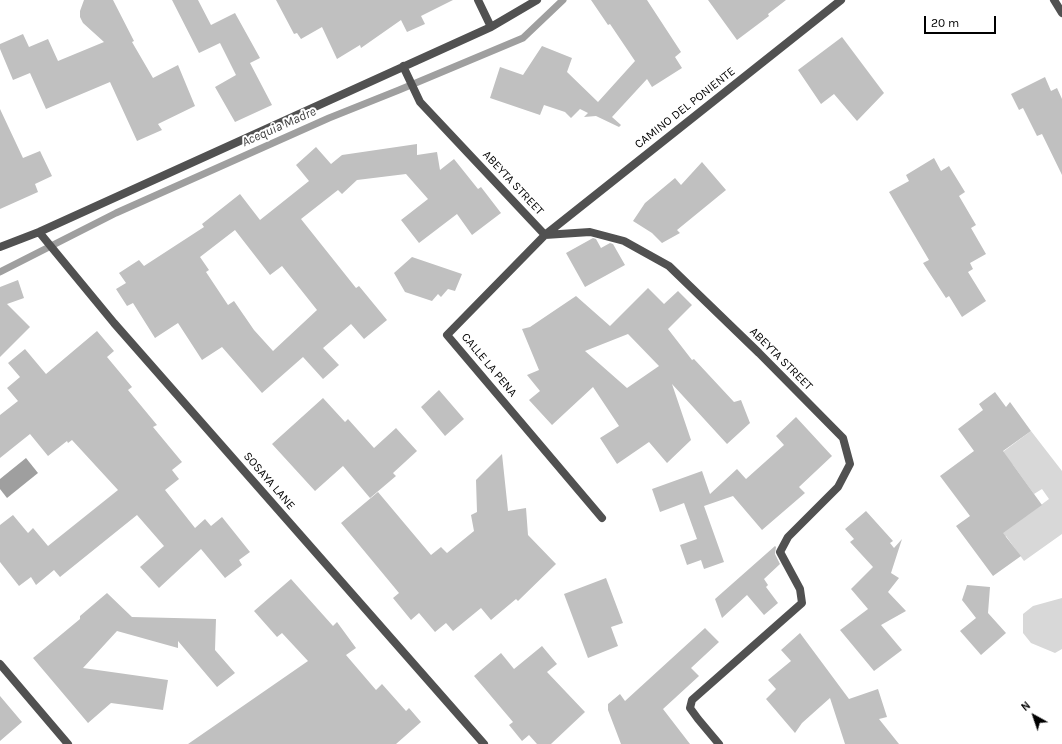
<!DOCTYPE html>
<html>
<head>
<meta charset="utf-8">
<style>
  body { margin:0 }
  #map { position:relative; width:1062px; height:744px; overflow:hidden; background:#fff; font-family:Karla,sans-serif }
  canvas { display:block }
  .north { position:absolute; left:1014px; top:696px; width:40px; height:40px; -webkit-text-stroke:3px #fff; paint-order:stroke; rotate:320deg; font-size:11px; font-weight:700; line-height:16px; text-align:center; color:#000 }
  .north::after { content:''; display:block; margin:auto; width:14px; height:18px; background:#000; clip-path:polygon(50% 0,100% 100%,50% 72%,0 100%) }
  .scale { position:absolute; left:924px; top:16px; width:72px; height:18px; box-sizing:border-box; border:2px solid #000; border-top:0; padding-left:5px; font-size:12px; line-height:14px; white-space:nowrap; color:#000; -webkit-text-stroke:3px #fff; paint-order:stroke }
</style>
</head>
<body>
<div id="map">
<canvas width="1062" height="744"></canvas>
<div class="north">N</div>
<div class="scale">20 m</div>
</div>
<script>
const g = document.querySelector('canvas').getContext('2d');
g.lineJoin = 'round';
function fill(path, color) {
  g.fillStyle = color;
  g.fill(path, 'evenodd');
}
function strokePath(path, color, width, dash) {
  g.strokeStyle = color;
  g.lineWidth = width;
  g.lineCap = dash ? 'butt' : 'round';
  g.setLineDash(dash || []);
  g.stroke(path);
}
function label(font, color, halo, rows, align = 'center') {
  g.font = font + ' Karla,sans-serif';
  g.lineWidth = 4;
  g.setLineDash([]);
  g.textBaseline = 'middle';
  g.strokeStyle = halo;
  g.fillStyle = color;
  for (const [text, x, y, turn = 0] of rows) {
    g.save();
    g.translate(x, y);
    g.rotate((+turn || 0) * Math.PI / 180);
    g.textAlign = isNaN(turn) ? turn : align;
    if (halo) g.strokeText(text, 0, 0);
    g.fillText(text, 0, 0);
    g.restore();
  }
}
const green = new Path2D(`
  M1031,431L1062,471V534L1024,561L1006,536L999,541L991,482L1026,516L1049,499L1042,489L1034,494L1013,465L1000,454Z
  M1062,598V649L1055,653L1031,643L1023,633V614L1033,606Z`);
const water = new Path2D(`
  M26,458L38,473L7,498L0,489V479Z`);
const stream = new Path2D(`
  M0,272L116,213L329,118L399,90L523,38L563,0`);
const building = new Path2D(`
  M84,0H113L134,41L132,42L153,78L178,65L195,106L158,124L162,130L137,141L110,82L46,109L30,73L13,80L0,49V44L23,34L29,47L48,39L58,61L104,42L83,23L80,17V11Z
  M172,0H198L211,25L235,13L260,58L250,63L272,105L235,122L215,87L236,75L220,43L199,53Z
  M276,0H453L421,16L425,24L407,32L401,20L361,48L360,45L337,59L322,27L301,39L297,33L294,34Z
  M591,0H647L681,52L675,57L682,68L652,87L647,79L612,117L621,125L619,127L596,116L584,117L588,113L580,109L571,118L565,112L544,105L540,115L490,98L500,67L523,75L542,46L572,58L567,72L598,102L635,61L610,24L608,25Z
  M708,0H786L768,14L769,16L737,40Z
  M842,37L884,93L857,121L834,94L821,104L798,70Z
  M1045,77L1051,91L1057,88L1062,99V175L1042,134L1037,136L1023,108L1019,110L1011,94Z
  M0,109L23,158L40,151L52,176L35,184L38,192L0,209Z
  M417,144V155L437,152L440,170L454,159L478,189L481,187L501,213L472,235L457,214L419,243L401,220L428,199L406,174L357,180L342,194L338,190L301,219L356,288L359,286L387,320L364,339L351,324L323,348L339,365L323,379L303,357L262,393L222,347L202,360L178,323L155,338L133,303L127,306L116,289L126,283L119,273L139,260L144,266L204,227L202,224L240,194L260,220L309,181L296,165L316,147L331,164L342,155ZM235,230L270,275L282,266L317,310L273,351L254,330L234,301L228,305L206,272L209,270L200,257Z
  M934,158L941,171L949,166L965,192L959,196L976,225L971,228L986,254L970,263L973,269L968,272L986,301L962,317L949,296L946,298L923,263L929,260L889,192L909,181L906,175Z
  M702,162L726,190L677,230L680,233L662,243L652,233L633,221L645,203L675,178L681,185Z
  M593,238L596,239L601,248L610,243L613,244L625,265L585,287L566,253Z
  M412,257L462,274L455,291L448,289L441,297L438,294L432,301L405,292L394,273Z
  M18,280L24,298L7,304L30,327L0,357V287Z
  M648,288L664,304L678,291L692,305L668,329L692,360L694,359L734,402L741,400L750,423L727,444L672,384L691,440L667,463L649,442L617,464L600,438L619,426L593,387L552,425L529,400L540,391L527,375L539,370L522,329L530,327L576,296L610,326ZM628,334L659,366L627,388L585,351Z
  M97,331L114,351L107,357L132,387L128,390L157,425L153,427L182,462L172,470L179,479L165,490L195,528L205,519L211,526L222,517L250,552L239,560L242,565L225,578L201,549L159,588L140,567L164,546L137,515L60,577L54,570L36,585L31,577L19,586L0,562V525L13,515L28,533L33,528L48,546L118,490L72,440L68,443L67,441L48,456L30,434L0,458V415L18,401L7,388L20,377L8,363L25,349L46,374Z
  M439,390L464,419L445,436L421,407Z
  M995,392L1006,407L1010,402L1031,431L1003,451L1042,505L1003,533L1021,556L993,576L956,526L970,516L940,476L974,451L958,429L983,410L979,404Z
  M323,398L345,422L348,419L374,448L396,428L417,451L393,473L396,476L370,498L343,466L315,491L272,444Z
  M796,417L832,456L799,487L805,493L762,530L733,496L704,506L724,562L704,569L701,560L687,565L680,545L697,539L684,503L660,512L652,489L702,471L710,494L737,469L746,479L784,445L776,436Z
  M502,454L508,511L526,508L528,535L556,564L518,601L516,599L491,620L481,608L453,631L446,623L435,632L419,613L411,620L393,598L399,593L341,523L378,492L431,555L441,547L447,553L474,531L471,515L477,512L476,480Z
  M866,511L893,541L890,543L894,548L902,539L891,573L899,578L888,592L906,611L881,625L902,650L874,671L840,630L868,609L851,589L873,567L850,542L854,539L845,529Z
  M775,546L776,547L775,554L780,564L764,579L768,585L766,587L778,603L764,615L747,595L722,618L715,599Z
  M606,578L623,623L611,627L618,646L588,658L564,594Z
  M291,579L333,626L337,622L356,648L346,655L376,690L382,684L406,711L409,708L421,722L396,744H188L308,661L282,633L277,637L254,611Z
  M967,585L990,587L988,613L1006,633L981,655L960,631L976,618L962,600Z
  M107,593L132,617L216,619L215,650L235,673L217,687L178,641V648L117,631L83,668L168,680L163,710L111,703L88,723L33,658L80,619V616Z
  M705,628L719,642L691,668L699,676L663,709L690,744H621L608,710V704L620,694L625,701Z
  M800,633L849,699L878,689L887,717L879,719L899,744H845L830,698L802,723L795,733L766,699L776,689L768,680L791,661L781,650Z
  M542,646L557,664L547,672L585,712L551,744H537L529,735L522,741L509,725L513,722L474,676L501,653L514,669Z
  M0,696L22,722L0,741Z`);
const minor = new Path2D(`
  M478,0L491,27
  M403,66L420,102L545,235
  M39,232L114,323L484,744
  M545,235L590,232L624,241L669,266L759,353L843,438L850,464L838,487L788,537L780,552L800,589L802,603L692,700L690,708L698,719L719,744
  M0,247L39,232L491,27L537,0
  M602,518L447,335L545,235L841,0
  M0,664L68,744`);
const tertiary = new Path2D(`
  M1054,0L1062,13`);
const streetNames = [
  ["CAMINO DEL PONIENTE",685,108,-38],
  ["ABEYTA STREET",513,183,47],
  ["ABEYTA STREET",781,359,45],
  ["CALLE LA PENA",489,365,50],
  ["SOSAYA LANE",269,481,49]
];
const waterNames = [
  ["Acequia Madre",279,127,-24]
];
fill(green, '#d8d8d8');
fill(water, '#9f9f9f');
strokePath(stream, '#9f9f9f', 7);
fill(building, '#c0c0c0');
strokePath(minor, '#515151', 8);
strokePath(tertiary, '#515151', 8);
label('12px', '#000', '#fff', streetNames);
label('italic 13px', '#404040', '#fff', waterNames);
</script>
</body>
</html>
